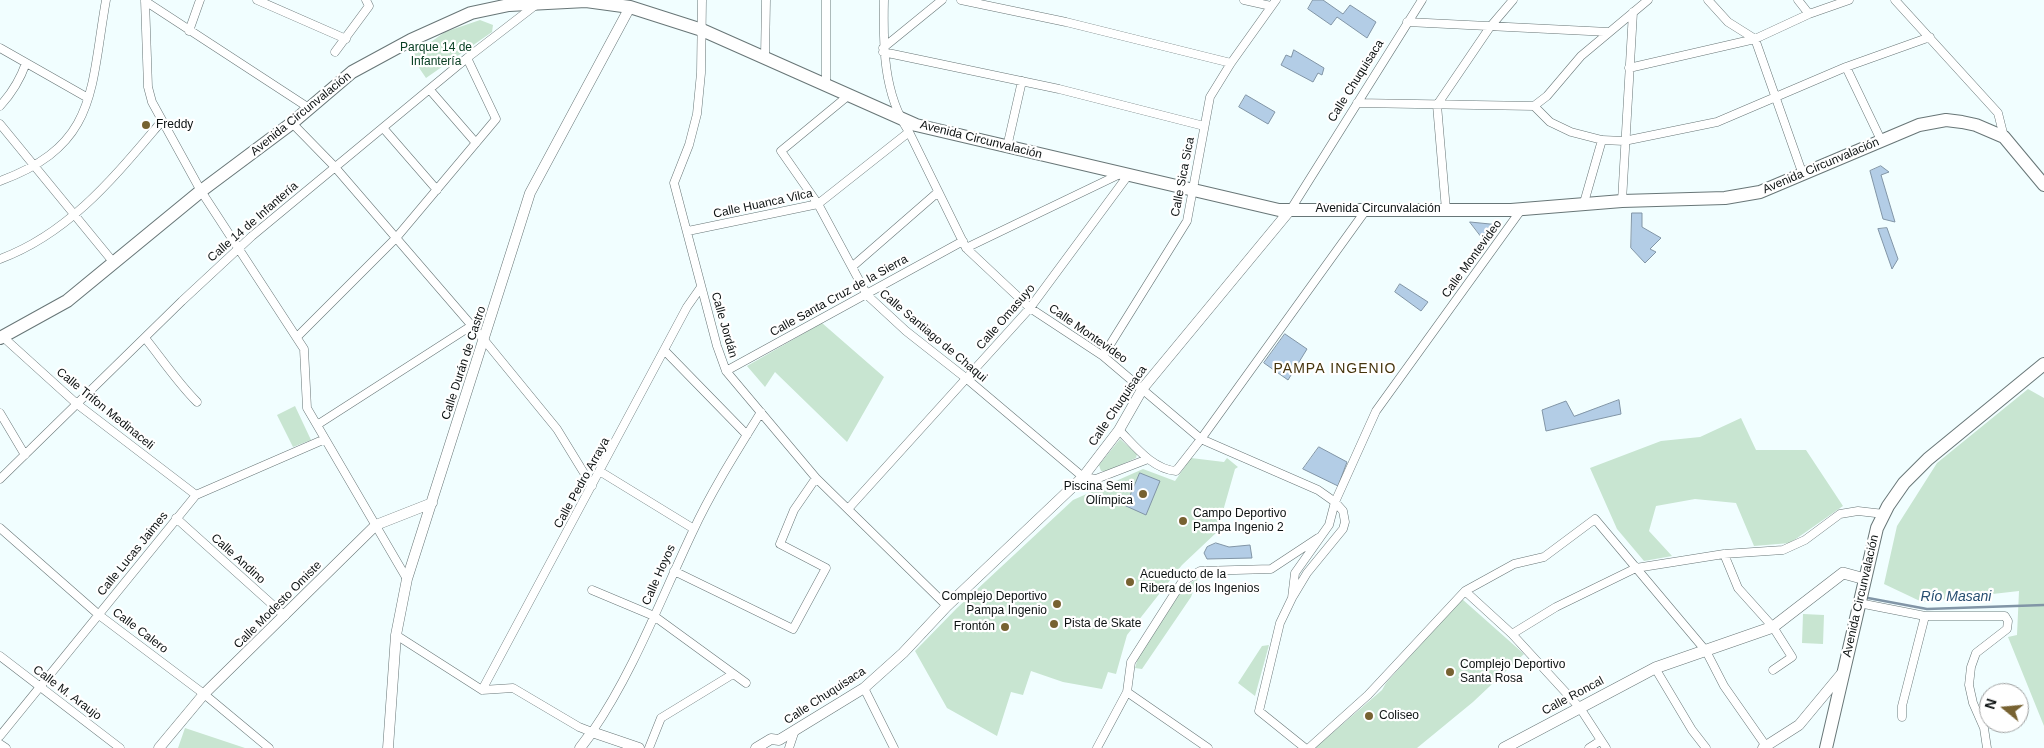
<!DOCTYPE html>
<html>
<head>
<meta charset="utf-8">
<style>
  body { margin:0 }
  #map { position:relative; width:2044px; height:748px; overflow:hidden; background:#f1feff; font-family:Arial,sans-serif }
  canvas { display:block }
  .north { position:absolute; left:1979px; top:683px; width:50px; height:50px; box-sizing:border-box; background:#fff; border:1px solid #9ea0a0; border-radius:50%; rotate:287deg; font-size:14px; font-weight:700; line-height:20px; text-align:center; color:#0d1212 }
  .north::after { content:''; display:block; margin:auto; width:18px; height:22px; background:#776231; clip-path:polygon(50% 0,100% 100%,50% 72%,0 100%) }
</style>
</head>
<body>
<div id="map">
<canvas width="2044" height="748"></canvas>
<div class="north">N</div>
</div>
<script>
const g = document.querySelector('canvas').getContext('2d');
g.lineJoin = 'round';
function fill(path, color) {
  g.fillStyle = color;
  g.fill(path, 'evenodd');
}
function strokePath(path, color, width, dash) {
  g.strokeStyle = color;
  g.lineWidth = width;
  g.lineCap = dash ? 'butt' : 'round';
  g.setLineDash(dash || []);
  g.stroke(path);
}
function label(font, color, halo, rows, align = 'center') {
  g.font = font + ' Arial,sans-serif';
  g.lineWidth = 4.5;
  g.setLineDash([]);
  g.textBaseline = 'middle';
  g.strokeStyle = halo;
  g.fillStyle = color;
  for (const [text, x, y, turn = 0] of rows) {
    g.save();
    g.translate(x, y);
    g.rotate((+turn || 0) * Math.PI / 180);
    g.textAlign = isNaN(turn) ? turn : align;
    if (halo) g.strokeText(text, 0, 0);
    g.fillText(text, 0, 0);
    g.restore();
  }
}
const green = new Path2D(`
  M480,20L493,25L492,32L426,78L411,56L445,32Z
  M822,323L884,377L847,442L775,372L765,387L747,366Z
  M2028,389L2044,398V726L2008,637L2017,635L2019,591L1922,602L1884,584L1897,526L1937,463Z
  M295,406L311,440L293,447L277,415Z
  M1741,418L1756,450H1806L1843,506L1790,543L1754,546L1736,503L1695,499L1656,506L1649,531L1672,556L1644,561L1617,529L1590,468L1661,441L1700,437Z
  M1120,439L1137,454L1136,458L1107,471H1101L1099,465Z
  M1191,458L1224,462L1227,458L1238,467L1235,469L1217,532L1182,565L1127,635L1116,674L1108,672L1102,689L1063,682L1031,671L1023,695L1011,692L997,736L947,708L915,651L957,608L1073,500L1143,469L1175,481Z
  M1198,578L1191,597L1142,669L1135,668L1138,658L1184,587Z
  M1462,599L1524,654L1473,702L1417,748H1315L1382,690L1386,683Z
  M1803,614L1824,615L1823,644L1802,643Z
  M1269,645L1255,696L1238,683L1262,646Z
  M185,728L245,748H178Z`);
const water = new Path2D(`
  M1313,0H1323L1343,14L1350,5L1376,22L1367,38L1337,17L1331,25L1308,9Z
  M1294,50L1324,68L1322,75L1318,73L1313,82L1281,65L1286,55L1291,57Z
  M1246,95L1275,112L1268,124L1239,107Z
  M1881,166L1889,172L1881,175L1895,222L1883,219L1870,171Z
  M1632,213H1642V227L1661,238L1650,249L1656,252L1645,263L1631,248Z
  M1470,222L1500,225L1487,244Z
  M1887,228L1898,259L1892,269L1878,229Z
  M1400,284L1428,302L1421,311L1395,292Z
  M1285,334L1307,349L1288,380L1264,363Z
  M1619,400L1621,414L1546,431L1542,410L1566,401L1574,416Z
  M1319,447L1347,462L1338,486L1303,469Z
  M1140,473L1160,481L1146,515L1126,506Z
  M1216,543L1229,547L1250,545L1252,558L1207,559L1204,553L1207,547Z`);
const stream = new Path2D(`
  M1868,598L1927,609L2044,605`);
const minor = new Path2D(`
  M145,0L148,87L152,102L201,191L304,349L307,408L407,579
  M257,0L346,39
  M702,0L701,73L697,114L689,145L674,183L717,346L726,371L816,478L947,606
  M826,0V85
  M884,0C883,45 883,93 909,132L966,248L1030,308L1103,356L1201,439L1318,490L1335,502L1343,511L1345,522L1343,529L1307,573L1292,598
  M961,0L1066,22L1231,63
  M1244,0L1271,6
  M1708,0L1728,22L1755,39L1803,175
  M1798,0L1809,14
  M1895,0L1998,113L2004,137
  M145,1L309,108
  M1407,22L1609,32
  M189,31L200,0
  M0,48L88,98
  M883,48L942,0
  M335,52L369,6L366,0
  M883,52L1059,89L1204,126
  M765,57L766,0
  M1846,67L1881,140
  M1629,68L1755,39L1809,14L1849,0
  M430,90L476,143
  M849,95L781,151L818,204L867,295L906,331L967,379L1083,477L1096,479L1148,459
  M1357,103L1534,106L1547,96L1581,56L1648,0
  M0,106C12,93 20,80 26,63
  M1534,106L1550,122L1571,132L1602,140L1624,141L1717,122L1846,67L1930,37
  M292,123L334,166L485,341L557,429L592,486
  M0,124L114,263
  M384,129L437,190
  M1007,147L1022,81
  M0,181C98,145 90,90 106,0
  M1622,201L1633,12
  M1583,206L1602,140
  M1291,209L1422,0
  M1446,210L1437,105L1490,27L1513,0
  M688,231L818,204L909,132
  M966,248L1120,174
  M0,259C70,233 115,176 162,121
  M853,266L938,192
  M3,337L77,404L196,495
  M297,337L396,238L496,119L467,58
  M145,338C162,359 177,382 197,402
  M665,351L747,435
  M1103,356L1187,221L1210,97L1231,63L1276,0
  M726,371L963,241
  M0,413L25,455
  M317,425L471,326
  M1119,430C1135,446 1152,469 1176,471L1201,439L1366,210
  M601,472L694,529
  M0,479L182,301L252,236L467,58L537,4
  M848,509L1030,308L1129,174
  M176,518L285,616
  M0,528L99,615L204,694L269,748
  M1724,554L1738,588L1773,627L1792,657L1773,670
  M674,571L793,629L826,568L780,544L794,510L816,478
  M592,590L654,616L746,683
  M1465,591L1512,634L1580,708L1606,748
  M1859,603L1925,616H2005L2008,621L2007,629L1976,653L1971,667L1969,685L1973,703L1984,728L1987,748
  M1512,634L1556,607L1636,568L1724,554L1783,550L1805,540L1840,514L1858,511L1884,514
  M396,635L482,690L513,688L579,727L592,732C634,671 661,598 693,531C712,490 737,451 761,412
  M0,656L120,748
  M1655,668L1692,730L1706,748
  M864,688L894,748
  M482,690L687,307L701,287
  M1127,692L1208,748
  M1902,717V706L1925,616
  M0,736L196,495L325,439
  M0,744L6,748
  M649,748L661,718L733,674
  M789,748L795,730
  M1097,748L1127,692L1131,662L1182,582L1200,571L1271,569L1318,538
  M1305,748L1259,711L1280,623L1292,598L1295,573L1329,525L1335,502L1376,411L1521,210
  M1309,748L1368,695L1465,591L1514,564L1544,557L1595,519L1706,651L1724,686L1766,746
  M1589,748L1600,741`);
const secondary = new Path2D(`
  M159,748L204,694L376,525L432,503
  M388,748L396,635L407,579L518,231L530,193L630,7
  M580,748L592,732L639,748
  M756,748L771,739L779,740L864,688L903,653L947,606L1083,477L1119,430L1143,388L1291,209
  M1763,748L1799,725L1843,672`);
const primary = new Path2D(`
  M1504,748L1655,668L1773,627L1843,573L1865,579`);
const trunk = new Path2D(`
  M0,338L67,301L201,191L292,123L352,72L411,40L471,13L509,5L586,1L630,7L702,30L916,125L1279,210H1511L1622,201L1725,198L1760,192L1919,125L1946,120L1962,122L1976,125L2004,137L2044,185
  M1826,748L1877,528L1888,506L1904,483L1928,459L2044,364`);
const markers = [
  [146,125,5,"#776231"],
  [1143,494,5,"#776231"],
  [1183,521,5,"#776231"],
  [1130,582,5,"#776231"],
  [1057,604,5,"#776231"],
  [1054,624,5,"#776231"],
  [1005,627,5,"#776231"],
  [1450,672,5,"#776231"],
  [1369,716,5,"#776231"]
];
const parkNames = [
  ["Parque 14 de",436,48],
  ["Infantería",436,62]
];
const streetNames = [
  ["Calle Chuquisaca",1356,81,-58],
  ["Avenida Circunvalación",301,114,-39],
  ["Avenida Circunvalación",981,140,14],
  ["Avenida Circunvalación",1821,166,-23],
  ["Calle Sica Sica",1183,177,-79],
  ["Calle Huanca Vilca",763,204,-12],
  ["Avenida Circunvalación",1378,209],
  ["Calle 14 de Infantería",253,222,-41],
  ["Calle Montevideo",1472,259,-54],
  ["Calle Santa Cruz de la Sierra",839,296,-29],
  ["Calle Omasuyo",1006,317,-49],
  ["Calle Jordán",724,325,74],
  ["Calle Montevideo",1088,334,35],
  ["Calle Santiago de Chaqui",933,336,40],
  ["Calle Durán de Castro",464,363,-72],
  ["Calle Chuquisaca",1118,406,-56],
  ["Calle Trifon Medinaceli",105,409,39],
  ["Calle Pedro Arraya",582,483,-61],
  ["Calle Lucas Jaimes",133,554,-51],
  ["Calle Andino",238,559,42],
  ["Calle Hoyos",659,575,-66],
  ["Avenida Circunvalación",1861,596,-77],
  ["Calle Modesto Omiste",278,605,-45],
  ["Calle Calero",140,631,37],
  ["Calle M. Araujo",67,693,37],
  ["Calle Chuquisaca",825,696,-33],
  ["Calle Roncal",1573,696,-28]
];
const poiNames = [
  ["Freddy",156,125],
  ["Piscina Semi",1133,487,"right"],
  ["Olímpica",1133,501,"right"],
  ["Campo Deportivo",1193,514],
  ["Pampa Ingenio 2",1193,528],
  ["Acueducto de la",1140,575],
  ["Ribera de los Ingenios",1140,589],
  ["Complejo Deportivo",1047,597,"right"],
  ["Pampa Ingenio",1047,611,"right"],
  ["Pista de Skate",1064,624],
  ["Frontón",995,627,"right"],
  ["Complejo Deportivo",1460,665],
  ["Santa Rosa",1460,679],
  ["Coliseo",1379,716]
];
const neighbourhoodNames = [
  ["PAMPA INGENIO",1335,369]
];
const waterNames = [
  ["Río Masani",1956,597]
];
fill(green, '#c8e5d1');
fill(water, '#b3cde6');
strokePath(water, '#8195a6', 1);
strokePath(stream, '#8195a6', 2.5);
strokePath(minor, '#687677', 9);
strokePath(secondary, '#687677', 11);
strokePath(primary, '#687677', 12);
strokePath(trunk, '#687677', 14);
strokePath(minor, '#fff', 8);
strokePath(secondary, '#fff', 10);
strokePath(primary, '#fff', 11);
strokePath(trunk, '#fff', 12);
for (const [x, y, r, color] of markers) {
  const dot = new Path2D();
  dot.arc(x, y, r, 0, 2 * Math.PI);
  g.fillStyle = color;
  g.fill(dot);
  strokePath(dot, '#fff', 2);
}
label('12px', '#0a4024', '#fff', parkNames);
label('12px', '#0d1212', '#fff', streetNames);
label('12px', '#0d1212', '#fff', poiNames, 'left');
g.letterSpacing = '1px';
label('14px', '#46350d', '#fff', neighbourhoodNames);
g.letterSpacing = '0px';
label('italic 14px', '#274e71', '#fff', waterNames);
</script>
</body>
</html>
